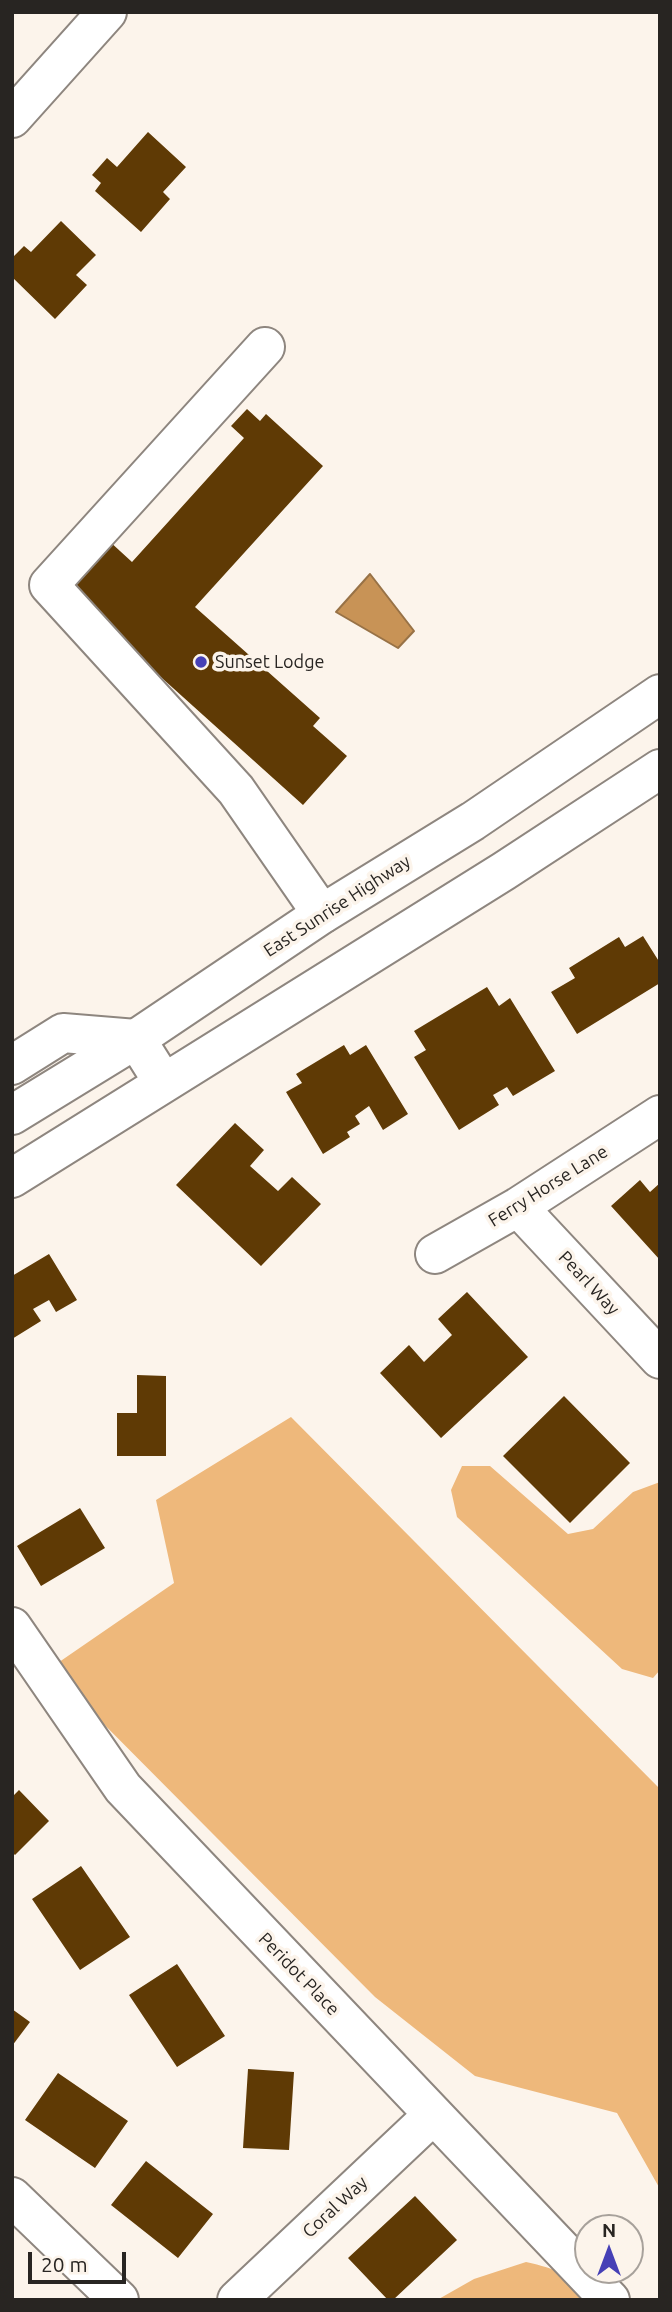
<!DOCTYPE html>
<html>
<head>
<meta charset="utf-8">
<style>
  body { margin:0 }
  #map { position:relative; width:672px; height:2312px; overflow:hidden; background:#fcf4eb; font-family:Ubuntu,sans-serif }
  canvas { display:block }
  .frame { position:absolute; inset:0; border:14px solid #282522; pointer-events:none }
  .north { position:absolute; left:574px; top:2214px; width:70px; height:70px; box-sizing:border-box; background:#fcf4eb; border:2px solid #a7a19b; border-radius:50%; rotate:0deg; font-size:19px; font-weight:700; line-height:28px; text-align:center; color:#282522 }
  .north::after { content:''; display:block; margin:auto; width:24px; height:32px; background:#4640b6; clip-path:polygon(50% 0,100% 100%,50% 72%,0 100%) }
  .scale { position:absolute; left:28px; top:2252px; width:98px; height:32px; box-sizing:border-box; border:4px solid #282522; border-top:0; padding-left:9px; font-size:21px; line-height:24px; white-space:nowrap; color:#282522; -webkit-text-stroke:5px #fcf4eb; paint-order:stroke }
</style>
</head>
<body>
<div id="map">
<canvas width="672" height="2312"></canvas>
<div class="frame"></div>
<div class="north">N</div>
<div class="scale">20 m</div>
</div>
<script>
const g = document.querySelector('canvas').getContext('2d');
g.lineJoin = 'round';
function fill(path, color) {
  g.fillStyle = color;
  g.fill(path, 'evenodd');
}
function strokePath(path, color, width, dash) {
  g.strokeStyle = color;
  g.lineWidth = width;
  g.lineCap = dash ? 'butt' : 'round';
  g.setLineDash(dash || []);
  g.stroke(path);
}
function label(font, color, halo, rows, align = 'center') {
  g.font = font + ' Ubuntu,sans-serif';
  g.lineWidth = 7;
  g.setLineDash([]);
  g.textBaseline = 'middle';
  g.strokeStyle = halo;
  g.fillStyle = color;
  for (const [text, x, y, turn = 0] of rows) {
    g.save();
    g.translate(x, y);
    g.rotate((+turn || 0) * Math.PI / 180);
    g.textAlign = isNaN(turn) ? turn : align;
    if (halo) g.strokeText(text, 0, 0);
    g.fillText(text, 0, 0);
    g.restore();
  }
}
const green = new Path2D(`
  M291,1417L660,1789V2189L617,2113L475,2076L375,1997L49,1669L174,1583L156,1500Z
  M462,1466H490L568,1534L593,1529L633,1492L660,1482V1670L653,1678L622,1669L457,1517L451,1490Z
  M526,2262C557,2269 571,2274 591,2300H437L474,2279Z`);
const water = new Path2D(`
  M370,574L414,631L398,648L336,612Z`);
const building = new Path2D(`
  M148,132L186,167L163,192L170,199L141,232L95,191L101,183L92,175L107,158L117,167Z
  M61,221L96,255L76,275L87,285L55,319L12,277V258L24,246L31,252Z
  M247,409L260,421L266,414L323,466L195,607L320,718L313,726L347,756L303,805L63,589L108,540L132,562L244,438L231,426Z
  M643,936L660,963V983L577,1034L551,992L575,978L569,968L619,937L625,947Z
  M487,987L499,1006L510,998L555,1071L513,1096L507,1087L493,1095L499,1105L459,1130L414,1057L426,1050L414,1031Z
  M344,1045L350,1055L366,1045L408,1114L383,1130L369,1106L355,1116L360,1124L347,1132L350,1137L323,1154L286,1092L302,1083L296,1074Z
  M235,1123L264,1150L250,1166L278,1191L292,1177L321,1204L261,1266L176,1185Z
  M640,1180L650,1192L660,1183V1260L611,1206Z
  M49,1254L77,1300L56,1312L49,1300L33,1309L41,1321L12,1339V1276Z
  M467,1292L528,1357L441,1438L380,1373L409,1345L424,1362L452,1335L438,1319Z
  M137,1375L166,1376V1456H117V1413H137Z
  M564,1396L630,1463L570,1523L503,1456Z
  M80,1508L105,1548L41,1586L17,1546Z
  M19,1790L49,1821L15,1855L12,1852V1797Z
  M81,1866L130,1937L80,1970L32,1899Z
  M177,1964L225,2036L177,2067L129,1995Z
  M12,2009L30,2022L12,2046Z
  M248,2069L294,2072L289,2150L243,2148Z
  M58,2073L128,2121L95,2168L25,2120Z
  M146,2161L213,2214L178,2258L111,2205Z
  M415,2196L457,2240L393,2300H388L348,2258Z`);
const minor = new Path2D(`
  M12,118L107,12
  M265,347L49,585L236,790L322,914
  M12,1065L63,1033L136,1039L163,1082
  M518,1207L660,1359
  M435,1254L518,1207L660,1115
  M12,1627L123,1788L610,2300
  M12,2197L119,2300
  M237,2300L433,2115`);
const major = new Path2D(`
  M12,1115L136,1039L322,914L473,821L660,694
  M12,1178L504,871L660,769`);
const markers = [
  [201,662,7,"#4640b6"]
];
const poiNames = [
  ["Sunset Lodge",215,662]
];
const streetNames = [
  ["East Sunrise Highway",337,906,-33],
  ["Ferry Horse Lane",548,1186,-32],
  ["Pearl Way",589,1283,47],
  ["Peridot Place",299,1974,46],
  ["Coral Way",335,2207,-43]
];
fill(green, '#eeb87b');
fill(water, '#c89356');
strokePath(water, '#987246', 2);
fill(building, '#5f3a05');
strokePath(minor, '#8e867f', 42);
strokePath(major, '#8e867f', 42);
strokePath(minor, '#fff', 38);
strokePath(major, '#fff', 38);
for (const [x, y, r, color] of markers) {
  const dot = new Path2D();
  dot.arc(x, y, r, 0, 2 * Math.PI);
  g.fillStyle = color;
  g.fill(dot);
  strokePath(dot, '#fcf4eb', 2.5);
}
label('18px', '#282522', '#fcf4eb', poiNames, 'left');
label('18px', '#282522', '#fcf4eb', streetNames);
</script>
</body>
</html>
